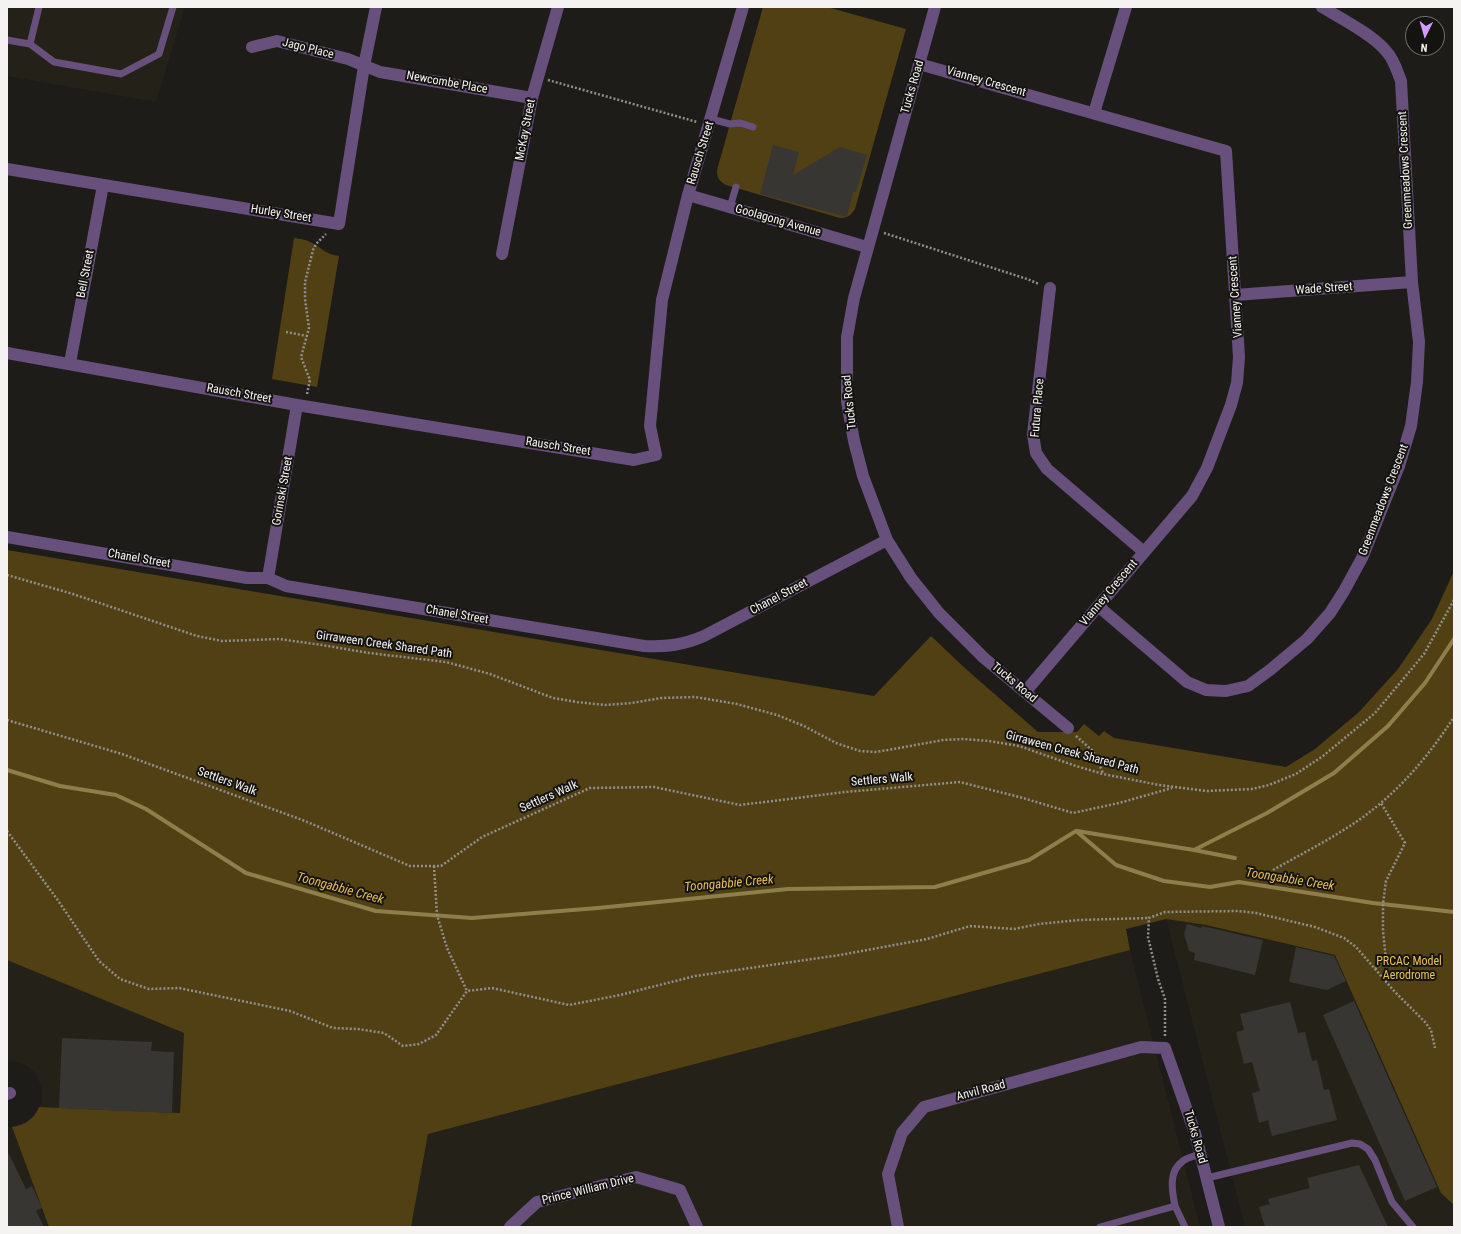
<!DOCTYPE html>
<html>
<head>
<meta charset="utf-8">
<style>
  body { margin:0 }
  #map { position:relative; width:1461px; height:1234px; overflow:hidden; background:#1d1c19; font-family:"Roboto Condensed",sans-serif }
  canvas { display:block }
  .frame { position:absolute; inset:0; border:8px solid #f4f3f1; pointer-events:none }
  .north { position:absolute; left:1405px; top:16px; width:40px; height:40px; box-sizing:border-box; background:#141310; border:1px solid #6e6d6a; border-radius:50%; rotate:185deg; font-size:11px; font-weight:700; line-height:16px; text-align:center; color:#f4f3f1 }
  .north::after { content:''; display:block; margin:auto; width:14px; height:18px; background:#d09dfe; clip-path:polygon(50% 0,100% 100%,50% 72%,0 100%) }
</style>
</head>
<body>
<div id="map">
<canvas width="1461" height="1234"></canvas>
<div class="frame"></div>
<div class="north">N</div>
</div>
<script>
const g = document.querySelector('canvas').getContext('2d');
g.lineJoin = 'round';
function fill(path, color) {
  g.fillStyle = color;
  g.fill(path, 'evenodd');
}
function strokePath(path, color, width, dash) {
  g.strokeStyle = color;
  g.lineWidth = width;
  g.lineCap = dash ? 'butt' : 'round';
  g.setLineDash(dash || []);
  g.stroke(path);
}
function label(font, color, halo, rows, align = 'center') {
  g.font = font + ' "Roboto Condensed",sans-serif';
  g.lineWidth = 4;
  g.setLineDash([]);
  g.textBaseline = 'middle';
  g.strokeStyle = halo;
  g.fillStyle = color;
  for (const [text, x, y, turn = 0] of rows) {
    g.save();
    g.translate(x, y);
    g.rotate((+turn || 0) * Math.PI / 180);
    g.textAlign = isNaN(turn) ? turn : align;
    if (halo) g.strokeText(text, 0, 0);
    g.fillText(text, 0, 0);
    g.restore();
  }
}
const built = new Path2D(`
  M7,7H185L156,102L7,76Z
  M1166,919L1206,925L1335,955L1441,1193L1454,1205V1227H1245Z
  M1130,950L1200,1227H411L428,1134Z
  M7,960L184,1033L180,1113L39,1107L42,1101V1089L36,1074L32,1070L22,1063L7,1061Z
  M7,1127H12L49,1227H7Z`);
const green = new Path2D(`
  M763,7H827L906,29L855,209C851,215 848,218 840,218L726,185C719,181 717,178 717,170Z
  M294,238C300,239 305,239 310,242C323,248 324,254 339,256L317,387L272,379Z
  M7,550L874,696L931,636L967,670L1038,732H1077L1084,724L1099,736L1104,731L1114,738L1286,767L1315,749L1359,712L1398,669L1432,619L1454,571V1205L1441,1193L1335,955L1206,925L1166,919L1126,929L1130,950L428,1134L411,1227H49L12,1127C25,1125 34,1119 39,1107L180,1113L184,1033L7,960Z`);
const stream = new Path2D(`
  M7,770L60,786L116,795L146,809L246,873L376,911L472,918L598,908L788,889L935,887L1029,860L1076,831L1116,865L1164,881L1210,887L1239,882L1373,903L1454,912
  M1077,831L1194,850L1267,813L1334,773L1388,726L1425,683L1454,639
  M1194,850L1235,858`);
const building = new Path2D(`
  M773,145L799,152L793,175L840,147L867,155L856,192H853L847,217L760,194Z
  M1187,924L1201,928L1202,926L1263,940L1255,975L1194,960L1195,953L1189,951L1184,934Z
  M1296,947L1334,956L1346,981L1327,990L1289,982Z
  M1354,1001L1437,1187L1405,1201L1323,1015Z
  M1290,1002L1298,1033L1305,1032L1312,1061L1317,1060L1324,1090L1329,1089L1337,1120L1272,1136L1268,1120L1259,1123L1252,1093L1260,1091L1252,1062L1244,1064L1236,1032L1244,1030L1240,1014Z
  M62,1038L152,1042L151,1051L174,1052L172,1113L59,1108Z
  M7,1150L26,1189L32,1186L42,1208L36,1211L44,1227H7Z
  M1359,1165L1388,1227H1265L1259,1207L1270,1204L1268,1199L1310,1188L1307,1178Z`);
const path = new Path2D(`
  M548,80L697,122
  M884,233L1027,279L1039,284
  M286,332L307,336
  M307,394L310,380L301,357L309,328L305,299V282L313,250L316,244L326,234
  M7,575L73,594L197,636L222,641L279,639L322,645L369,653L446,662L490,674L553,698L577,702L605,705L632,703L661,698L695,697L737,704L777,715L804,726L836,743L860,751L875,752L888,750L943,740L963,739L989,741L1019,746L1076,766L1103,774L1159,785L1206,791L1252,789L1269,785L1296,774L1323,756L1375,713L1424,654L1454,600
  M7,720L122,754L305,821L410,866H441L482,837L590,788L654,787L740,805L845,792L960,782L1023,798L1073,813L1119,803L1172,788
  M1076,736L1093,751L1103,773
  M7,831L57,899L99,961L120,979L149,989L179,988L290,1011L333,1028L358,1029L384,1033L403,1046L419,1044L436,1035L467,991L492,988L569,1005L620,995L695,976L840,955L927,939L970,926L1014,929L1039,924L1079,920L1149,918
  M434,866L437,915L447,948L467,991
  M1273,870C1310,849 1350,830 1382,802C1410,778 1434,748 1454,717
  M1375,969L1386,960L1383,931V904L1386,881L1405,843L1381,803
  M1165,1036V999L1158,979L1148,937L1149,918L1165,912L1238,911L1256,913L1315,927L1344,938L1356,947L1395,992L1425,1022L1431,1030L1435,1048`);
const lane = new Path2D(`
  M39,7L30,44L54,62L121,74L159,54L173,7
  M7,40L30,44
  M711,119L730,124L740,123L753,127
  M730,207L736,187
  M1207,1178L1352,1143L1360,1144L1368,1149L1375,1160L1392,1202L1413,1227
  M1175,1206C1172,1191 1168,1171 1183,1161C1188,1157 1195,1156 1201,1154
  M1100,1227L1175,1206L1185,1227`);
const street = new Path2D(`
  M935,7L854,298L847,337V402L854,441L863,476L887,540L911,578L939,613L984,658L1068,728
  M252,47L277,41L348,59L380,72L532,98
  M919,64L1226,151L1239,357L1237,383L1231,405L1207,468L1192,496L1025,692
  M1094,113L1126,7
  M7,169L339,224L364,66L376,7
  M688,195L867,247
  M502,254L532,98L558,7
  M1050,288L1033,434L1036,453L1047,469L1144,552
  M1235,295L1412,282
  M7,353L297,405L634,460L656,455L650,426L662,300L688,195L743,7
  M70,363L103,185
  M7,537L247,578H268L286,586L644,646C667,647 683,645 704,636L887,540
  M268,578L297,405
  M1098,606L1187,682L1206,690L1226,691L1248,686L1270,670L1307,639L1330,613L1344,591L1362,558L1399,466L1411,426L1417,382L1419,342L1412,282L1401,81C1397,71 1394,59 1386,51C1373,35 1340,18 1322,7
  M7,1094L10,1093
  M510,1227L537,1202L636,1177L680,1190L697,1227
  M898,1227L888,1174L902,1133L924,1107L1141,1047L1165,1048L1195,1133L1219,1227`);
const streetNames = [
  ["Jago Place",308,49,14],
  ["Vianney Crescent",986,82,16],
  ["Newcombe Place",447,83,10],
  ["Tucks Road",913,87,-74],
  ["McKay Street",526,130,-79],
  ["Rausch Street",701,153,-73],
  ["Greenmeadows Crescent",1406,170,-93],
  ["Hurley Street",281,214,9],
  ["Goolagong Avenue",778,221,16],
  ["Bell Street",86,274,-79],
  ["Wade Street",1324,289,-4],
  ["Vianney Crescent",1236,297,-94],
  ["Rausch Street",239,394,10],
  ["Tucks Road",850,402,-96],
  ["Futura Place",1038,408,-85],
  ["Rausch Street",558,447,9],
  ["Gorinski Street",283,491,-80],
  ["Greenmeadows Crescent",1384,500,-69],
  ["Chanel Street",139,559,10],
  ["Vianney Crescent",1109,593,-50],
  ["Chanel Street",779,597,-28],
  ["Chanel Street",457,615,10],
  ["Girraween Creek Shared Path",384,645,8],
  ["Tucks Road",1014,683,40],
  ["Girraween Creek Shared Path",1072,753,15],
  ["Settlers Walk",882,780,-5],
  ["Settlers Walk",227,782,20],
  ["Settlers Walk",549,797,-24],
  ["Anvil Road",981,1091,-15],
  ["Tucks Road",1195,1137,74],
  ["Prince William Drive",588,1190,-14]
];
const parkNames = [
  ["PRCAC Model",1409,962],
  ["Aerodrome",1409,976]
];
const waterNames = [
  ["Toongabbie Creek",1290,880,9],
  ["Toongabbie Creek",729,884,-5],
  ["Toongabbie Creek",340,889,15]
];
fill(built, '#242118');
fill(green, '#504014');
strokePath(stream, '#8e7e4c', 4);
fill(building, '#383633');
strokePath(path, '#91908e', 2.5, [2, 2]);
strokePath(lane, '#67507c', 7);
strokePath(street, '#67507c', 12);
label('12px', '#f4f3f1', '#141310', streetNames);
label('12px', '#eec455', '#141310', parkNames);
label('italic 13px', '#e9c050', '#141310', waterNames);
</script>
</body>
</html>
